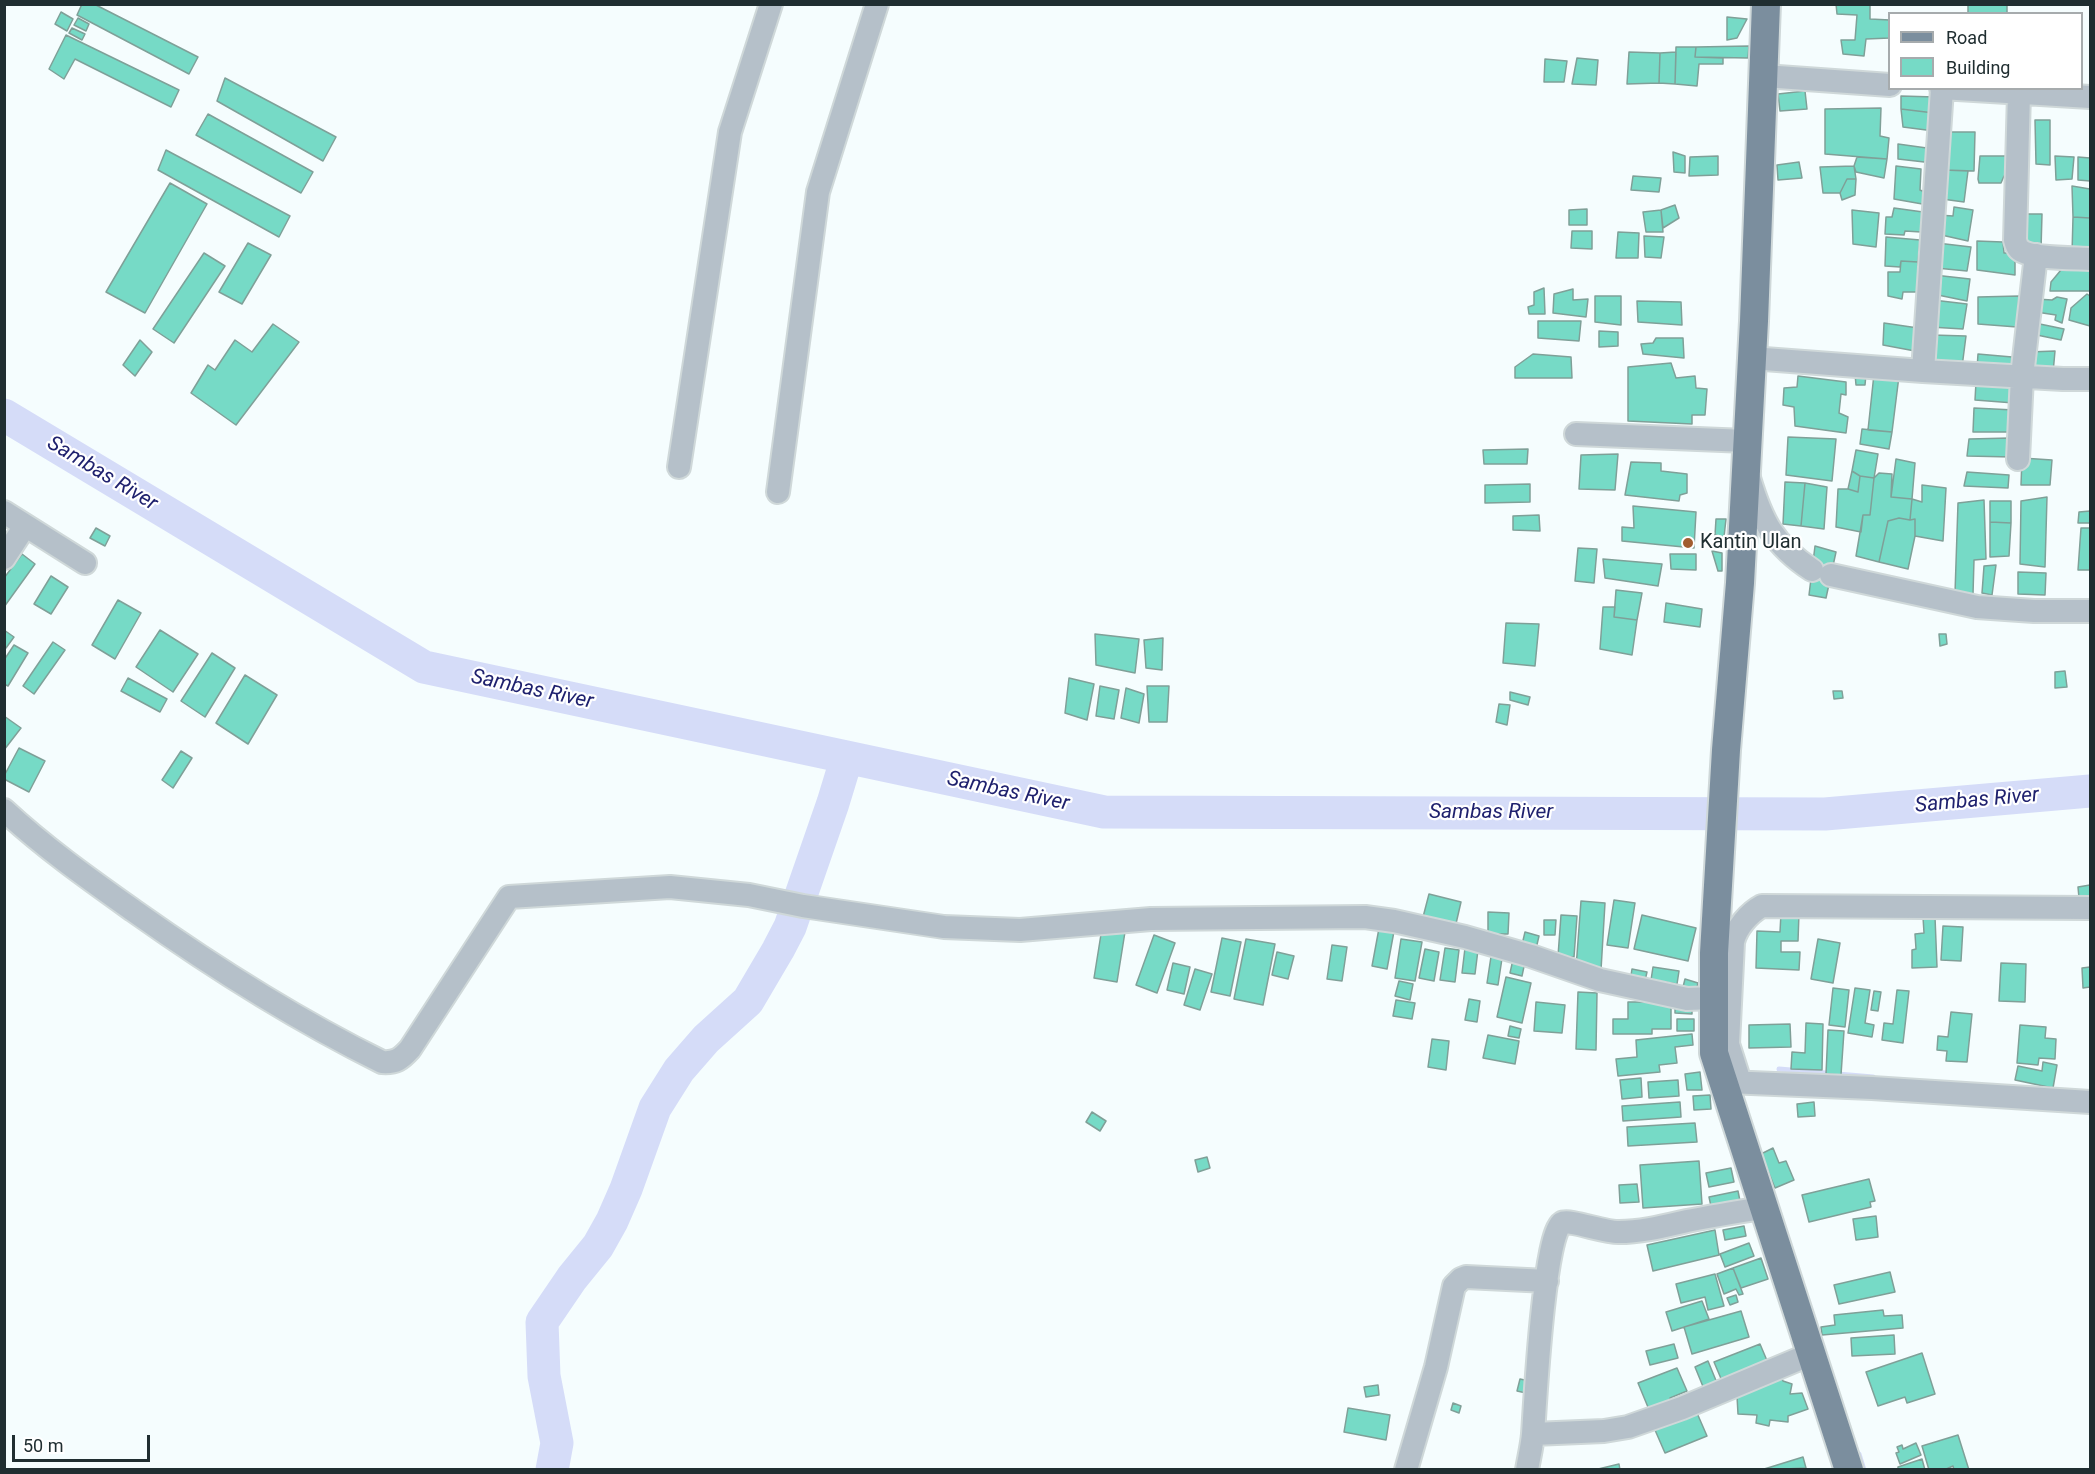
<!DOCTYPE html>
<html>
<head>
<meta charset="utf-8">
<style>
  body { margin:0 }
  #map { position:relative; width:2095px; height:1474px; overflow:hidden; background:#f5fdfe; font-family:Roboto,sans-serif }
  canvas { display:block }
  .frame { position:absolute; inset:0; border:6px solid #202e31; pointer-events:none }
  .legend { position:absolute; left:1888px; top:12px; width:195px; height:78px; box-sizing:border-box; background:#fff; border:2px solid #a6abad; margin:0; padding:8px 10px; list-style:none; font-size:18px; color:#202e31 }
  .legend li { display:flex; align-items:center; gap:12px; height:30px }
  .legend b { width:30px; border:2px solid #a6abad }
  .scale { position:absolute; left:12px; top:1435px; width:138px; height:27px; box-sizing:border-box; border:3px solid #202e31; border-top:0; padding-left:8px; font-size:18px; line-height:21px; white-space:nowrap; color:#202e31; -webkit-text-stroke:4px #fff; paint-order:stroke }
</style>
</head>
<body>
<div id="map">
<canvas width="2095" height="1474"></canvas>
<div class="frame"></div>
<ul class="legend">
<li><b style="height:8px;background:#7b8e9e"></b>Road</li>
<li><b style="height:16px;background:#76dac6"></b>Building</li>
</ul>
<div class="scale">50 m</div>
</div>
<script>
const g = document.querySelector('canvas').getContext('2d');
g.lineJoin = 'round';
function strokePath(path, color, width, dash) {
  g.strokeStyle = color;
  g.lineWidth = width;
  g.lineCap = dash ? 'butt' : 'round';
  g.setLineDash(dash || []);
  g.stroke(path);
}
function fill(path, color) {
  g.fillStyle = color;
  g.fill(path, 'evenodd');
}
function label(font, color, halo, rows, align = 'center') {
  g.font = font + ' Roboto,sans-serif';
  g.lineWidth = 4.5;
  g.setLineDash([]);
  g.textBaseline = 'middle';
  g.strokeStyle = halo;
  g.fillStyle = color;
  for (const [text, x, y, turn = 0] of rows) {
    g.save();
    g.translate(x, y);
    g.rotate((+turn || 0) * Math.PI / 180);
    g.textAlign = isNaN(turn) ? turn : align;
    if (halo) g.strokeText(text, 0, 0);
    g.fillText(text, 0, 0);
    g.restore();
  }
}
const stream = new Path2D(`
  M1779,1069L1873,1077
  M1859,1454L1864,1470`);
const river = new Path2D(`
  M4,415L424,667L1104,812L1825,814L2090,791
  M552,1470L557,1443L544,1376L542,1322L572,1278L598,1246L612,1221L626,1189L655,1108L679,1070L706,1039L748,1001L778,950L790,927L833,803L847,757`);
const building = new Path2D(`
  M82,4H94L198,57L189,74L77,15Z
  M1836,4H1870V19L1890,20V38L1866,39L1864,56L1843,54L1841,40H1855L1857,15L1837,14Z
  M1968,4H2007V14H1968Z
  M61,12L73,19L67,31L55,24Z
  M1727,17L1747,19L1737,38L1727,40Z
  M78,18L89,24L86,31L74,25Z
  M72,28L85,34L82,40L69,33Z
  M66,35L179,90L171,107L75,59L64,79L49,69Z
  M1749,46L1748,58L1695,57L1696,47Z
  M1676,47H1696L1695,57L1723,58V64H1699L1697,86L1675,84Z
  M1629,52L1660,53L1659,83L1627,84Z
  M1676,52L1675,84L1659,83L1660,53Z
  M1577,58L1598,60L1596,85L1572,84Z
  M1545,59L1567,61L1564,82H1544Z
  M225,78L336,137L323,161L217,101Z
  M1805,91L1807,109L1780,111L1778,94Z
  M1901,96L1935,97L1934,113L1901,109Z
  M1881,108L1880,136L1889,138L1887,159L1825,154V109Z
  M1901,109L1934,113V131L1903,127Z
  M208,114L313,172L301,193L196,135Z
  M2035,120H2050V165L2036,164Z
  M1943,132H1975L1974,171L1944,170Z
  M1898,144L1934,149L1933,163L1898,159Z
  M166,150L290,216L279,237L158,170Z
  M1673,152L1685,156V173L1674,172Z
  M1718,156V175L1689,176L1690,157Z
  M1980,156H2011L2012,178L2004,176L2001,183H1979L1978,179Z
  M2055,156L2074,157L2072,179L2056,180Z
  M1857,157L1887,159L1884,178L1856,172L1854,166Z
  M2078,157L2090,158V181L2078,180Z
  M1799,162L1802,178L1778,180L1777,165Z
  M1854,166L1856,179H1847L1840,193H1823L1820,167Z
  M1896,166L1921,169L1920,190L1929,194L1928,205L1894,199Z
  M1944,170L1968,171L1964,202L1942,199Z
  M1633,176L1661,178L1659,192L1631,190Z
  M1847,179H1856L1855,195L1842,200L1840,193Z
  M170,183L207,204L145,313L106,292Z
  M2072,186L2090,189V218L2073,217Z
  M1675,205L1679,218L1663,228L1661,210Z
  M1954,207L1973,210L1968,241L1937,234L1938,215L1953,216Z
  M1894,208L1923,212L1921,232L1905,231L1904,235L1885,234L1886,217H1892Z
  M1587,209V225H1569V210Z
  M1661,210L1663,232H1646L1643,212Z
  M1852,210L1879,213L1876,247L1853,244Z
  M2022,214H2042L2041,250L2020,246Z
  M2073,217L2090,218V255L2072,253Z
  M1572,231H1592V249L1571,248Z
  M1618,232L1639,233L1638,258H1616Z
  M1644,236L1664,237L1661,258L1645,257Z
  M1886,237L1920,240L1918,262L1901,261L1900,267L1885,266Z
  M1977,241L2003,242L2004,253H2015V275L1977,270Z
  M248,243L271,255L242,304L219,292Z
  M1937,243L1971,247L1967,271L1936,268Z
  M204,253L225,266L174,343L153,329Z
  M1901,261L1918,262V292H1903L1902,299L1888,296V272H1900Z
  M2066,264L2090,267V291H2050L2051,282Z
  M1934,275L1970,279L1967,301L1933,294Z
  M1544,288L1545,314H1529L1528,307L1534,305V292Z
  M1573,289V300L1588,299L1586,317L1553,313L1554,294Z
  M2087,294L2090,296V326L2069,320L2071,308Z
  M1595,296H1621V325L1595,322Z
  M2019,296L2017,327L1978,324V297Z
  M2057,297L2067,299L2062,323L2055,320L2056,315L2036,312V299L2052,300Z
  M1933,300L1967,304L1963,329L1930,327Z
  M1637,301L1681,302L1682,325L1638,322Z
  M1538,321H1581L1579,341L1538,338Z
  M1884,323L1918,328L1915,351L1883,345Z
  M2035,323L2064,329L2061,340L2032,334Z
  M273,324L299,342L236,425L191,393L208,365L215,370L235,340L252,352Z
  M1599,331L1618,332V346L1599,347Z
  M1932,335L1966,336L1962,367L1930,362Z
  M1656,338H1683L1684,358L1643,354L1641,344L1653,343Z
  M140,340L152,352L135,376L123,365Z
  M2055,351L2053,373L2027,371L2029,352Z
  M1533,354L1571,357L1572,378H1515V367Z
  M1978,354L2012,357L2011,373L1977,369Z
  M1671,363L1676,378L1695,376L1696,388L1707,389L1705,415H1692V424L1628,421V367Z
  M1855,374H1866L1865,385H1856Z
  M1874,374L1899,376L1892,432L1868,430Z
  M1798,376L1846,382V395L1841,394L1839,413L1848,417L1846,433L1795,426L1794,407L1783,405L1784,388L1797,387Z
  M1976,382L2015,386L2014,403L1975,400Z
  M1974,408L2014,410L2013,432H1973Z
  M1862,429L1892,432L1889,449L1860,444Z
  M1788,437L1836,439L1832,481L1786,475Z
  M2010,438L2012,457L1967,456L1969,439Z
  M1528,449L1527,464H1484L1483,450Z
  M1856,450L1878,454L1874,478L1860,476L1852,471Z
  M1618,454L1615,490L1579,489L1581,455Z
  M2022,458L2052,460L2050,485H2021Z
  M1896,459L1915,463L1912,499L1891,497Z
  M1631,462L1661,463V471L1687,474V493L1680,495L1679,501L1625,495Z
  M1852,471L1860,476L1858,492L1848,489Z
  M1967,472L2009,475L2008,488L1964,486Z
  M1879,473L1892,474L1891,497L1912,499L1910,520L1899,518L1888,521L1879,562L1856,556L1863,515H1870L1874,478Z
  M1860,476L1874,478L1870,515H1863L1861,532L1836,527L1838,489H1848L1858,492Z
  M1785,482L1805,483L1801,526L1783,524Z
  M1805,483L1827,487L1824,529L1801,526Z
  M1530,484V502L1485,503V485Z
  M1922,485L1946,488L1943,541L1915,536V519L1910,520L1912,499L1922,502Z
  M2047,497L2045,567L2020,564L2021,501Z
  M1984,500L1986,559L1974,560L1973,594L1955,593L1958,503Z
  M1990,501H2011V523L1990,522Z
  M1633,506L1696,512L1694,548L1622,541V527L1634,528Z
  M2090,511V523H2078L2079,512Z
  M1539,515L1540,531L1513,530V516Z
  M1899,518L1910,520L1915,519V536L1908,569L1879,562L1888,521Z
  M1716,519H1726L1724,537L1715,535Z
  M1990,522L2011,523L2009,556L1990,557Z
  M96,528L110,536L105,546L90,538Z
  M2081,528H2090V570H2078Z
  M1815,546L1836,552L1826,598L1809,595Z
  M1578,548L1597,549L1594,583L1575,581Z
  M1712,551L1722,553V571H1718Z
  M22,554L35,564L4,607V578Z
  M1670,554H1696V570L1671,569Z
  M1603,559L1662,564L1658,586L1605,578Z
  M1996,565L1992,595L1982,593L1984,566Z
  M2018,572L2046,573L2045,595L2018,594Z
  M51,576L68,587L51,614L34,604Z
  M1616,590L1642,593L1637,620L1614,617Z
  M118,600L141,613L115,659L92,645Z
  M1666,603L1702,609L1700,627L1664,622Z
  M1603,607H1615L1614,617L1637,620L1632,655L1600,649Z
  M1506,623L1539,624L1535,666L1503,663Z
  M4,630L14,637L6,648L4,647Z
  M160,630L198,654L173,692L136,667Z
  M1095,634L1139,639L1135,673L1096,665Z
  M1939,634H1946L1947,644L1940,646Z
  M1163,638L1162,670L1146,668L1144,640Z
  M53,642L65,650L34,694L23,686Z
  M14,645L28,653L8,686L4,684V660Z
  M212,653L235,668L205,717L181,701Z
  M2065,671L2067,687L2055,688V672Z
  M245,675L277,695L248,744L216,723Z
  M128,678L167,699L160,712L121,691Z
  M1069,678L1094,684L1087,720L1065,713Z
  M1100,686L1119,690L1114,719L1096,716Z
  M1147,686H1169L1167,722H1149Z
  M1126,688L1144,694L1139,723L1121,718Z
  M1833,691H1842L1843,698L1834,699Z
  M1510,692L1530,697L1528,705L1510,700Z
  M1499,704L1510,705L1507,725L1496,722Z
  M4,716L21,728L4,750Z
  M19,748L45,761L29,792L4,779V776Z
  M181,751L192,758L173,788L162,780Z
  M2090,885V897L2079,898L2078,887Z
  M1429,894L1461,902L1455,928L1422,921Z
  M1614,900L1635,903L1628,948L1607,945Z
  M1581,901L1605,903L1601,970L1576,968Z
  M1488,912L1509,913L1508,934H1488Z
  M1781,913H1799L1798,941H1781V952H1800L1799,970L1756,968L1757,931L1780,932Z
  M1561,915L1577,916L1574,957L1558,956Z
  M1642,915L1696,928L1688,961L1634,949Z
  M1923,917H1935L1937,967L1912,968V950L1916,949L1915,934L1924,933Z
  M1544,920H1556L1555,935H1544Z
  M1380,923L1395,926L1387,969L1372,966Z
  M1943,926L1963,927L1961,961L1941,960Z
  M1102,928L1125,932L1117,982L1094,978Z
  M1525,932L1539,936L1535,953L1521,949Z
  M1154,935L1175,943L1157,993L1136,985Z
  M1222,938L1241,942L1230,996L1211,992Z
  M1246,939L1275,944L1263,1005L1234,999Z
  M1401,939L1422,942L1415,981L1395,978Z
  M1818,939L1840,943L1833,983L1811,979Z
  M1332,945L1347,947L1342,981L1327,979Z
  M1445,948L1459,950L1455,982L1440,980Z
  M1465,948L1478,950L1475,974L1462,973Z
  M1425,949L1439,952L1434,981L1419,978Z
  M1492,950L1503,952L1498,985L1487,983Z
  M1277,952L1294,956L1288,979L1272,975Z
  M1514,955L1526,957L1522,976L1510,973Z
  M1173,963L1190,967L1184,994L1167,990Z
  M2001,963L2026,964L2025,1002L1999,1001Z
  M1653,967L1679,971L1677,984L1651,980Z
  M2090,967V987L2083,988L2082,968Z
  M1195,969L1212,974L1200,1010L1184,1005Z
  M1632,969L1647,972L1644,985L1630,982Z
  M1506,977L1531,983L1522,1023L1497,1017Z
  M1685,979L1698,983L1695,995L1682,991Z
  M1399,981L1413,984L1410,1000L1395,996Z
  M1833,988L1849,990L1845,1027L1829,1025Z
  M1855,988L1870,990L1865,1023L1874,1025L1872,1037L1848,1033Z
  M1897,990L1909,991L1903,1043L1882,1040L1884,1023L1893,1024Z
  M1874,991L1881,992L1878,1011L1871,1010Z
  M1578,992L1597,993L1596,1050L1576,1049Z
  M1469,999L1480,1001L1477,1022L1465,1020Z
  M1396,1000L1415,1003L1412,1019L1393,1016Z
  M1536,1002L1565,1005L1562,1033L1534,1031Z
  M1628,1002H1671V1029H1652V1034H1613V1019H1628Z
  M1675,1002L1692,1003V1014L1675,1013Z
  M1951,1012L1972,1014L1967,1062L1946,1061L1947,1051L1937,1050L1938,1036L1948,1037Z
  M1677,1019H1694V1031H1677Z
  M1806,1023L1823,1024L1822,1070L1791,1069L1792,1052L1805,1053Z
  M1790,1024L1791,1047L1749,1048V1025Z
  M2020,1025L2046,1027L2045,1038L2056,1039L2055,1059L2039,1058L2038,1065L2017,1063Z
  M1510,1026L1521,1029L1519,1038L1508,1036Z
  M1828,1030L1844,1031L1841,1075L1826,1074Z
  M1692,1034L1693,1045L1675,1047L1677,1063L1659,1065L1660,1072L1618,1076L1616,1059L1637,1057L1636,1040Z
  M1488,1035L1519,1041L1515,1064L1483,1058Z
  M1432,1039L1449,1041L1446,1070L1428,1067Z
  M2043,1062L2057,1065L2053,1088L2015,1080L2018,1066L2042,1071Z
  M1700,1072L1702,1090H1687L1685,1074Z
  M1641,1078L1642,1097L1622,1099L1620,1080Z
  M1678,1080L1679,1096L1649,1098L1648,1082Z
  M1710,1095L1711,1109L1694,1110L1693,1096Z
  M1680,1102L1681,1117L1623,1121L1622,1106Z
  M1814,1102L1815,1116L1798,1117L1797,1104Z
  M1092,1112L1106,1121L1100,1131L1086,1122Z
  M1695,1123L1697,1142L1628,1146L1627,1127Z
  M1773,1148L1779,1163L1786,1161L1794,1180L1775,1188L1761,1154Z
  M1207,1157L1210,1168L1198,1172L1195,1160Z
  M1699,1161L1702,1204L1643,1208L1640,1165Z
  M1731,1168L1734,1182L1709,1187L1706,1173Z
  M1869,1179L1875,1201L1870,1202L1871,1207L1809,1222L1802,1195Z
  M1637,1184L1639,1202L1620,1203L1619,1185Z
  M1738,1191L1741,1206L1712,1211L1709,1197Z
  M1876,1216L1878,1237L1856,1240L1853,1219Z
  M1744,1226L1746,1236L1725,1240L1723,1230Z
  M1715,1230L1719,1255L1653,1271L1647,1245Z
  M1749,1243L1754,1256L1725,1267L1720,1254Z
  M1761,1258L1768,1279L1741,1288L1733,1268Z
  M1733,1268L1743,1294L1739,1295L1736,1289L1724,1294L1717,1274Z
  M1890,1272L1895,1292L1839,1304L1834,1285Z
  M1715,1274L1724,1306L1708,1310L1705,1297L1681,1303L1676,1284Z
  M1736,1295L1738,1302L1730,1305L1727,1298Z
  M1702,1301L1709,1319L1672,1331L1666,1312Z
  M1883,1310L1884,1316L1902,1315L1903,1328L1822,1335L1821,1327L1835,1325L1834,1315Z
  M1741,1311L1749,1337L1692,1354L1684,1327Z
  M1894,1335L1895,1354L1852,1356L1851,1338Z
  M1674,1344L1678,1358L1650,1365L1646,1351Z
  M1760,1344L1768,1363L1722,1381L1714,1362Z
  M1922,1353L1935,1394L1907,1403L1905,1397L1878,1406L1866,1372Z
  M1708,1361L1717,1383L1704,1389L1695,1367Z
  M1677,1368L1687,1391L1670,1398L1672,1403L1650,1412L1638,1383Z
  M1781,1376L1783,1381L1792,1384L1790,1394L1802,1393L1808,1409L1788,1416V1422L1770,1420L1769,1426L1756,1423L1757,1415L1738,1414L1737,1396Z
  M1520,1379L1529,1381L1526,1393L1517,1391Z
  M1378,1385L1379,1395L1366,1397L1364,1387Z
  M1453,1403L1461,1406L1459,1413L1451,1410Z
  M1348,1408L1390,1415L1386,1440L1344,1432Z
  M1697,1413L1707,1436L1665,1453L1655,1430Z
  M1958,1435L1969,1470H1954L1953,1466L1944,1470H1929L1922,1446Z
  M1916,1443L1921,1455L1900,1464L1896,1453L1899,1452L1897,1447L1902,1445L1903,1449Z
  M1803,1457L1806,1468L1761,1470Z
  M1922,1459L1925,1470H1898V1467Z
  M1619,1464L1620,1470H1594Z`);
const minor = new Path2D(`
  M1764,76L1890,85
  M1941,88L2090,97
  M1942,89L1923,371L2063,379H2090
  M2019,93L2015,240C2016,244 2017,247 2019,249C2029,259 2076,258 2090,259
  M1751,358L1923,371
  M1576,434L1746,441
  M2018,459L2022,376L2036,255
  M679,467L730,132L771,4
  M1749,478C1762,522 1774,545 1812,570
  M778,492L818,192L877,4
  M4,512L85,563
  M4,558L25,526
  M1831,575L1977,607L2034,611H2090
  M4,810C45,848 89,879 134,911C213,967 295,1019 382,1062C396,1063 401,1059 410,1049L509,897L670,887L749,895L803,906L944,927L1020,930L1151,919L1365,917L1394,921L1465,937L1531,956L1600,980L1687,999L1714,998
  M1727,1082L1872,1088L2090,1102
  M1740,1082L1728,1044L1733,942C1736,928 1749,913 1762,906L2090,908
  M1533,1434L1604,1431L1628,1427L1682,1408L1811,1354
  M1406,1470L1436,1367L1454,1286L1461,1279L1466,1277L1547,1281
  M1527,1470C1529,1458 1532,1446 1533,1434C1535,1405 1544,1234 1562,1223C1569,1219 1606,1233 1619,1232C1642,1232 1665,1226 1687,1221C1712,1216 1737,1212 1763,1208`);
const major = new Path2D(`
  M1766,4L1754,321L1740,583L1726,750L1714,953V1053L1849,1470`);
const markers = [
  [1688,543,6,"#a25d30"]
];
const poiNames = [
  ["Kantin Ulan",1700,543]
];
const waterNames = [
  ["Sambas River",102,474,31],
  ["Sambas River",532,690,12],
  ["Sambas River",1008,792,12],
  ["Sambas River",1977,801,-5],
  ["Sambas River",1491,813]
];
strokePath(stream, '#d5dcf8', 5);
strokePath(river, '#d5dcf8', 33);
fill(building, '#76dac6');
strokePath(building, '#7fa098', 1.5);
strokePath(minor, '#cfd8d9', 26);
strokePath(major, '#cfd8d9', 32);
strokePath(minor, '#b5c0c9', 22);
strokePath(major, '#7b8e9e', 28);
for (const [x, y, r, color] of markers) {
  const dot = new Path2D();
  dot.arc(x, y, r, 0, 2 * Math.PI);
  g.fillStyle = color;
  g.fill(dot);
  strokePath(dot, '#fff', 2);
}
label('20px', '#202e31', '#fff', poiNames, 'left');
label('italic 21px', '#1f216e', '#fff', waterNames);
</script>
</body>
</html>
